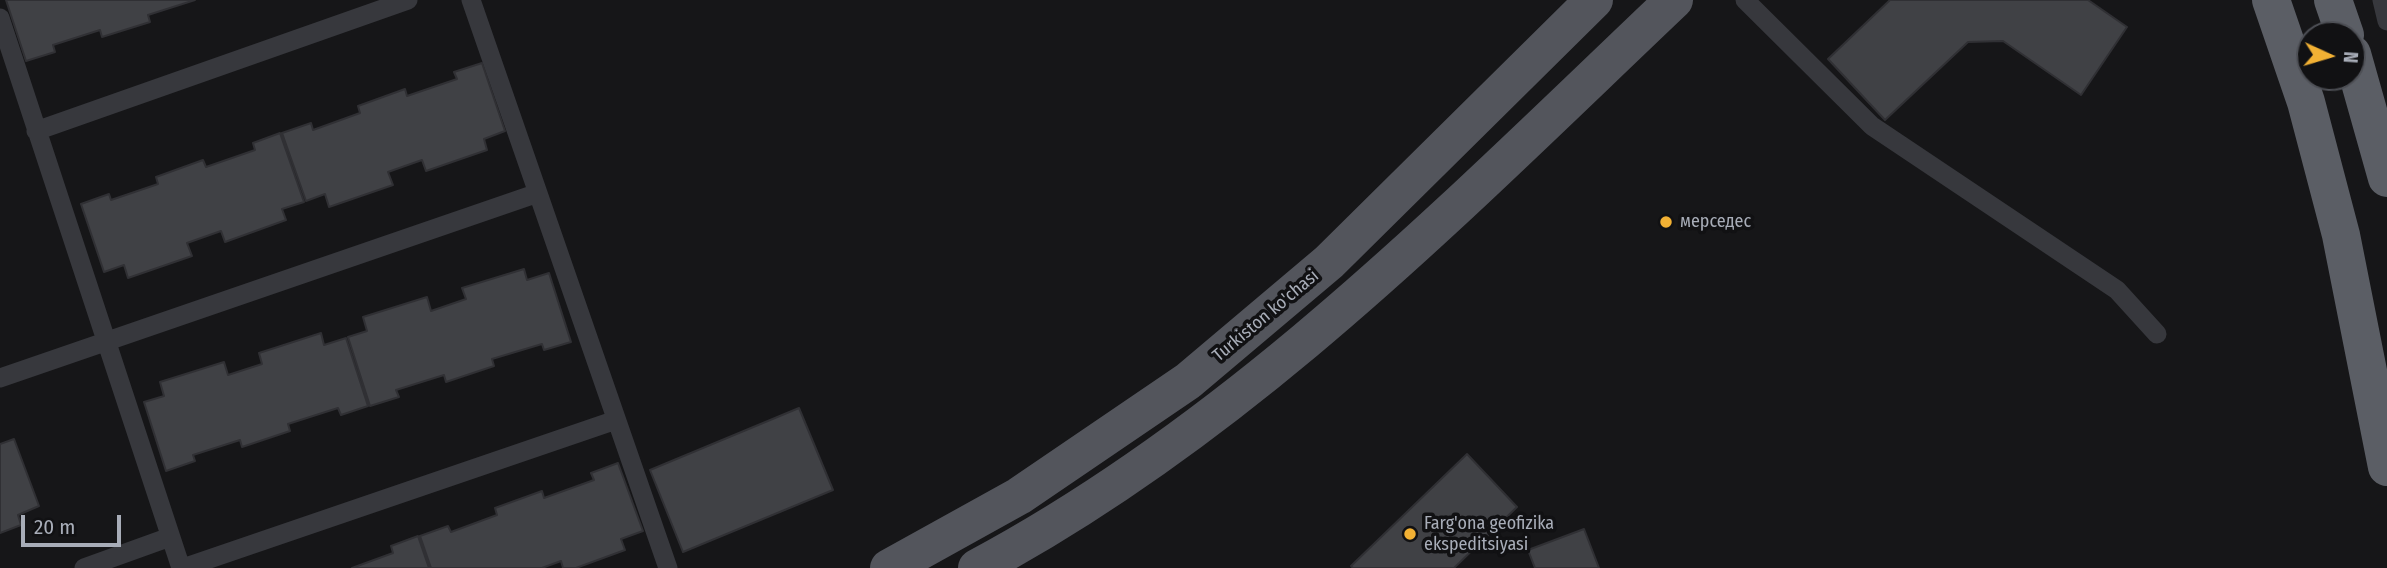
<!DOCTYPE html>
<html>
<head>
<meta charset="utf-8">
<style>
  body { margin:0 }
  #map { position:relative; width:2387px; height:568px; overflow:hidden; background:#161618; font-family:"Fira Sans Condensed",sans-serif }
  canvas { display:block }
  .north { position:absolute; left:2296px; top:21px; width:70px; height:70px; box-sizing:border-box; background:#111113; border:2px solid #4d4f55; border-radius:50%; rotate:94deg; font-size:19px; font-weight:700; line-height:28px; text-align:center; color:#a8adb8 }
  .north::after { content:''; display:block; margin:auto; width:24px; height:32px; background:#f2b134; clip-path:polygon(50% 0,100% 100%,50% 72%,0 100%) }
  .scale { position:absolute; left:21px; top:515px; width:100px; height:32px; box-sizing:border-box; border:4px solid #a8adb8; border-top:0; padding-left:9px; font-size:21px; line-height:24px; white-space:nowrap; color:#a8adb8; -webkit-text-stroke:5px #111113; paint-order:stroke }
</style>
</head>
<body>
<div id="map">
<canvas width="2387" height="568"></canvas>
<div class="north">N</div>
<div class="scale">20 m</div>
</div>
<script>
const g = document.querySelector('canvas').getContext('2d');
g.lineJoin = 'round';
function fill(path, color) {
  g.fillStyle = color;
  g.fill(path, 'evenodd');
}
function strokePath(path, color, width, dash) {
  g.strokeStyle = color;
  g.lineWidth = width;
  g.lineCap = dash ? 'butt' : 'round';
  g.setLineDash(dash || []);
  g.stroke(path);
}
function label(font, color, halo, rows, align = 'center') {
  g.font = font + ' "Fira Sans Condensed",sans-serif';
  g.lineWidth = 7;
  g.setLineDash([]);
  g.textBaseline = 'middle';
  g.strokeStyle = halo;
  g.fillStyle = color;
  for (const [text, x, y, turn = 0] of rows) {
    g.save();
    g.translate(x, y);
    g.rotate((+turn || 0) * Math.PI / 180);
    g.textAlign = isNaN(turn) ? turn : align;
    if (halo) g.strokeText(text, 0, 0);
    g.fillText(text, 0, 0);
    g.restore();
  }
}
const building = new Path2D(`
  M6,0H195L148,15L150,22L102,37L100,30L53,45L55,52L26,61Z
  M1890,0H2088L2127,27L2081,95L2003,41L1968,42L1885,120L1828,59Z
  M482,63L505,131L484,139L487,150L426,171L422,160L388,172L393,185L329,207L325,194L306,201L282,133L311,123L313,130L360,113L358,106L405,89L407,96L457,79L454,72Z
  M280,133L304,202L282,209L286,220L225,242L221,231L187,243L192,256L128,278L124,265L104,272L81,204L109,194L111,200L158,184L156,177L203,160L206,167L255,150L253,143Z
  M524,269L527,280L549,273L571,342L544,350L542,344L492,359L494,366L446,382L444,375L396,390L399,397L370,406L348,337L367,331L363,317L427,297L431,311L466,299L462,288Z
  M321,333L324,345L346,338L368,406L341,415L338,408L288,424L290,431L242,447L240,440L193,455L195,461L166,471L144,402L164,396L160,382L224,362L228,375L262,364L259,353Z
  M799,408L833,490L683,552L650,470Z
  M14,439L39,506L18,515L21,525L0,533V444Z
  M1467,454L1517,507L1454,568H1353L1351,566Z
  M618,463L643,531L621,539L625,550L576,568H563L561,561L542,568H431L420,536L448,526L451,532L497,515L495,508L542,491L544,498L594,480L591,473Z
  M1584,529L1599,568H1535L1528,550Z
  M418,536L429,568H352L393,553L391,546Z`);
const service = new Path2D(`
  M471,0L668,568
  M1745,0L1872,126L2117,290L2157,334
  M2382,0L2387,21
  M0,18L181,568
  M36,131L408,0
  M0,378L538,193
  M84,568L170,537
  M183,568L616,420`);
const primary = new Path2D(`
  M889,568L1019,496L1188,381L1329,262L1594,0
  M977,568C1243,426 1457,206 1674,0`);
const trunk = new Path2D(`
  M2271,0L2306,102L2341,235L2387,467
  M2333,0L2345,35
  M2352,54L2387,178`);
const markers = [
  [1666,222,7,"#f2b134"],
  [1410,534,7,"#f2b134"]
];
const poiNames = [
  ["мерседес",1680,222],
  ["Farg'ona geofizika",1424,524],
  ["ekspeditsiyasi",1424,545]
];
const streetNames = [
  ["Turkiston ko'chasi",1266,316,-40]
];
fill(building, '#404145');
strokePath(building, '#303034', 2);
strokePath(service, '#37383d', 19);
strokePath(primary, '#53555c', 38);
strokePath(trunk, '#5b5e65', 38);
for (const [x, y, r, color] of markers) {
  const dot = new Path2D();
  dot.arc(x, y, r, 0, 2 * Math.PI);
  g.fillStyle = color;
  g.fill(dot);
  strokePath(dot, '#111113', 2.5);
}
label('18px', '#a8adb8', '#111113', poiNames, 'left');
label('18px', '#a8adb8', '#111113', streetNames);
</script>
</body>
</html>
